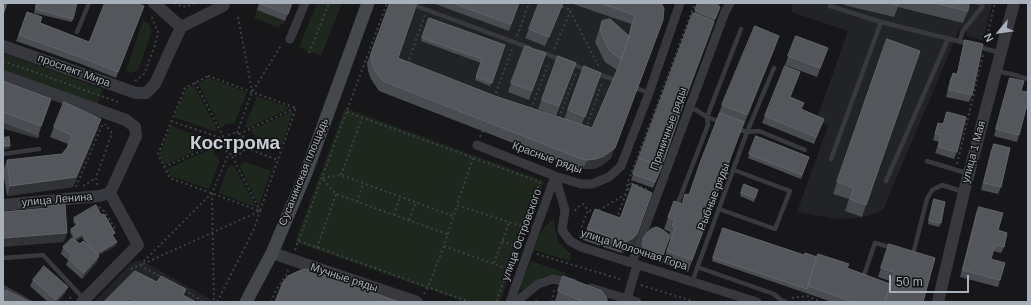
<!DOCTYPE html>
<html>
<head>
<meta charset="utf-8">
<style>
  body { margin:0 }
  #map { position:relative; width:1031px; height:305px; overflow:hidden; background:#171719; font-family:Helvetica,sans-serif }
  canvas { display:block }
  .frame { position:absolute; inset:0; border:4px solid #a8b0ba; pointer-events:none }
  .north { position:absolute; left:979px; top:12px; width:40px; height:40px; -webkit-text-stroke:3px #121214; paint-order:stroke; rotate:241deg; font-size:11px; font-weight:700; line-height:16px; text-align:center; color:#a8b0ba }
  .north::after { content:''; display:block; margin:auto; width:14px; height:18px; background:#a8b0ba; clip-path:polygon(50% 0,100% 100%,50% 72%,0 100%) }
  .scale { position:absolute; left:889px; top:275px; width:80px; height:18px; box-sizing:border-box; border:2px solid #a8b0ba; border-top:0; padding-left:5px; font-size:12px; line-height:14px; white-space:nowrap; color:#a8b0ba; -webkit-text-stroke:3px #121214; paint-order:stroke }
</style>
</head>
<body>
<div id="map">
<canvas width="1031" height="305"></canvas>
<div class="frame"></div>
<div class="north">N</div>
<div class="scale">50 m</div>
</div>
<script>
const g = document.querySelector('canvas').getContext('2d');
g.lineJoin = 'round';
function fill(path, color) {
  g.fillStyle = color;
  g.fill(path, 'evenodd');
}
function strokePath(path, color, width, dash) {
  g.strokeStyle = color;
  g.lineWidth = width;
  g.lineCap = dash ? 'butt' : 'round';
  g.setLineDash(dash || []);
  g.stroke(path);
}
function label(font, color, halo, rows, align = 'center') {
  g.font = font + ' Helvetica,sans-serif';
  g.lineWidth = 3;
  g.setLineDash([]);
  g.textBaseline = 'middle';
  g.strokeStyle = halo;
  g.fillStyle = color;
  for (const [text, x, y, turn = 0] of rows) {
    g.save();
    g.translate(x, y);
    g.rotate((+turn || 0) * Math.PI / 180);
    g.textAlign = isNaN(turn) ? turn : align;
    if (halo) g.strokeText(text, 0, 0);
    g.fillText(text, 0, 0);
    g.restore();
  }
}
const built = new Path2D(`
  M417,3H570L631,24L625,47L617,71L589,137L394,67Z
  M793,3H992L983,40L966,36L967,32L959,30L883,210L868,216L859,218L837,219L797,212L828,126L816,121L848,31L791,12Z
  M139,260L159,270L215,302H94L131,263Z`);
const green = new Path2D(`
  M317,3H342L321,56L299,47Z
  M257,10L285,21L283,25L280,24L279,28L254,18Z
  M143,20L149,24L152,31L138,70C133,73 131,73 126,71Z
  M3,53L103,89L97,104L3,70Z
  M208,78L247,92L234,124H227L221,128L198,83Z
  M194,85L218,131L217,132L174,117L186,89Z
  M257,96L290,108L248,128L245,126Z
  M345,108L544,181L500,302H465L295,242Z
  M293,111L281,146L255,137L251,130Z
  M171,126L214,142L165,165L159,155Z
  M213,148C214,152 216,157 220,160L209,189L171,176L167,169Z
  M245,162L271,171L259,206L239,165Z
  M229,166H234L256,207L218,193Z
  M554,219C557,238 555,241 571,254L570,261L534,250C539,235 541,228 554,219Z
  M531,261L566,273L565,276C556,274 544,274 536,280C531,284 527,289 520,290L519,286Z`);
const path = new Path2D(`
  M174,3C182,8 187,7 195,3
  M570,11L599,67
  M238,17L252,91
  M517,36L529,3
  M986,41L995,3
  M554,49L571,10L560,6
  M309,53L329,3
  M3,61L118,102
  M410,63L408,62L425,15
  M208,76L296,108L260,211L170,178L158,154L185,88Z
  M135,81L144,74L154,48L158,32L152,18L153,17
  M195,82L225,140
  M494,98L512,49
  M531,109L549,62
  M347,112L540,182L516,246L496,302
  M559,118L576,73
  M171,121L224,139
  M586,129L602,82
  M237,133L252,92L282,44
  M224 144a11 11 0 1 1 22 0a11 11 0 1 1-22 0Z
  M239,134L295,108
  M480,137L484,128
  M246,148L278,160
  M473,158L457,205L524,227
  M957,164L983,55
  M164,167L225,140
  M341,175L362,118
  M631,183L649,190
  M97,185L96,178L112,133L105,124
  M83,186L96,178
  M76,187L103,123
  M628,190L630,183
  M212,193L214,302
  M357,202L363,184
  M99,207L104,211L116,230
  M575,211L578,207L583,204L588,210L596,212L626,194L628,182L695,3
  M394,215L400,197
  M610,215L617,217L626,194
  M409,220L416,203
  M447,234L336,194L322,178L341,175L453,216
  M580,237L581,228L588,211
  M299,241L470,302
  M502,241L520,248
  M444,246L508,269
  M317,248L336,194
  M295,250L387,3
  M537,254L623,280
  M494,263L509,223
  M143,264L260,211
  M140,265L212,193L229,153
  M131,269L140,265L161,277
  M641,285L695,302
  M184,290L204,302
  M424,294L428,287L444,246L457,205
  M792,298L807,296L822,302
  M66,302L71,297
  M217,302L254,229L260,211L231,154
  M271,302L276,290L287,274L288,269
  M536,302L538,297
  M552,302L554,290
  M809,302L811,298`);
const service = new Path2D(`
  M408,3L530,48
  M831,3L830,6L881,22L970,44
  M77,32L89,3
  M959,42L963,31L982,7L983,3
  M977,46L1000,53
  M541,52L562,60
  M569,63L588,70
  M997,71L1011,74L1028,79
  M595,73L618,81
  M633,87L649,93
  M689,108L696,110L707,117L721,122
  M3,126L37,136
  M735,128L747,132L759,131L805,150
  M3,154L39,149
  M831,159L881,22
  M927,161L969,174
  M886,181L948,39
  M676,208L708,125L707,117L741,29
  M719,209L775,229L790,191L734,170
  M910,253L913,254L927,199L932,190L942,185L964,192
  M3,258L43,255L83,298
  M697,267L774,294L781,300L786,302
  M864,275L875,243L893,248
  M692,282L747,132L774,68
  M3,287L30,302`);
const minor = new Path2D(`
  M290,39L305,3
  M477,145L555,176L581,184H592L609,177L621,166L649,93L680,3
  M555,176L565,210L562,230L570,241L581,247L757,302
  M628,262L633,260L725,12L730,3
  M591,288L637,302
  M627,299L637,265
  M510,302L555,176
  M516,302L538,284L553,279L573,283`);
const tertiary = new Path2D(`
  M154,3L181,27
  M3,46L136,93H146L155,84L181,27L223,6L224,3
  M3,76L126,120L135,127L136,136L110,193
  M3,205L99,196L110,193
  M272,253L417,302
  M82,302L138,245L110,193
  M938,302L964,192L1014,3`);
const secondary = new Path2D(`
  M246,302L272,253L306,173L336,91L368,3`);
const wall = new Path2D(`
  M36,3H77L72,22L34,13Z
  M259,3H292L285,21L257,10Z
  M390,3L398,58L495,96L564,119L584,66L601,73L582,124L592,128L617,70L605,62L595,42L602,21L629,35L631,24L570,3H661L611,158L601,166L593,169H583L575,167L379,91L371,79L368,71L367,63Z
  M435,3H519L509,31L435,4Z
  M563,3L545,46L525,38L529,29Z
  M698,3H720L719,6L720,7L713,25L683,104L662,166L653,188L631,180Z
  M845,3H969L968,11L963,23L898,7L894,17L844,5Z
  M972,3H980L979,5Z
  M144,6L116,78L81,64L16,41L27,12L40,23L89,42Z
  M429,18L505,45L490,86L475,80L481,63L421,41Z
  M796,36L828,48L817,77L785,65Z
  M965,40L972,95L969,102L946,97L950,79L953,73L957,74L963,46Z
  M525,46L546,53L529,100L508,92Z
  M775,48L743,127H742L688,272L662,263L671,239L669,238L660,262L644,256L641,251V245L643,238L668,237L670,232L664,229L674,201L682,204L689,195L722,105Z
  M882,51L866,205L862,217L845,211L849,199L833,194Z
  M558,56L576,63L556,116L538,109Z
  M785,66L791,97L801,109L824,119L814,144L762,123Z
  M1010,78L1021,91L1019,135L1017,142L994,136L1008,84Z
  M3,81L51,99L38,136L3,123Z
  M947,112L957,152L954,159L935,153L939,142L933,140L938,123L943,124Z
  M54,127L98,128L73,187L7,196L3,170L7,160L62,154L67,148L68,144L50,137Z
  M756,136L809,157L801,179L748,158Z
  M994,144L1001,187L998,194L981,190L991,150Z
  M744,184L758,190L754,202L740,196Z
  M652,193L633,246L628,251L621,253L583,240L587,229L620,218Z
  M934,199L941,223L939,227L928,224Z
  M979,207L998,230L1004,247L1001,253L993,251L991,259L1000,280L998,287L960,277L976,213Z
  M74,218L114,237L117,242L115,246L99,255L97,262L82,279L66,265L68,260L61,254L63,247L73,238L70,232L71,229L76,226L73,221ZM82,237L85,243L80,244L76,241Z
  M723,228L804,255L847,268L889,284L890,281L878,277L889,244L923,302H832L712,261Z
  M563,276L607,302H558L555,301Z
  M33,280L68,287L65,293L58,302H48L30,286Z
  M157,282L186,289L183,295L196,302H104Z`);
const shadedWall = new Path2D(`
  M663,20L611,158L601,166L593,169H583L587,160Z
  M779,36L775,48L743,127L747,115Z
  M101,119L73,187L7,196L10,186L76,177Z
  M3,146H10L9,149L3,150Z
  M67,233L64,242L3,247V238Z
  M83,234L82,237L75,242L76,238Z
  M637,234L633,246L628,251L621,253L625,242Z
  M117,242L115,246L94,258L95,255Z
  M99,256L97,262L82,279L84,273Z
  M68,287L65,293L58,302H55L56,300Z`);
const building = new Path2D(`
  M3,3H7L3,15Z
  M37,3H77L73,19L36,9Z
  M105,3H136L144,6L118,72L83,58L19,35L27,12L42,17L40,23L89,42Z
  M259,3H292L288,14Z
  M390,3H417L398,58L495,96L592,128L621,61L629,36L635,15L600,3H661L664,8L663,20L615,148L604,156L596,159L587,160L579,158L383,81L374,69L372,62L371,54Z
  M453,3H519L511,24Z
  M539,3H563L549,37L529,29Z
  M698,3H711L720,7L715,19L695,10Z
  M891,3H899L898,5Z
  M935,3H969L968,11Z
  M693,13L714,22L684,102L662,166L639,158Z
  M429,18L505,45L492,83L476,77L482,59L422,38Z
  M610,19L629,36L621,59L609,50L600,30L602,21Z
  M755,26L779,36L747,115L722,105Z
  M796,36L828,48L820,68L788,56Z
  M887,39L920,51L866,205L850,199L854,188L837,182Z
  M965,40L983,44L972,95L949,90L953,73L957,74Z
  M525,46L546,53L532,91L511,83Z
  M558,56L576,63L559,106L542,100Z
  M584,66L601,73L585,117L568,110Z
  M785,66L800,72L790,97L804,103L801,109L824,119L816,137L765,116Z
  M1010,78L1024,81L1021,91L1028,92V101L1019,135L996,129Z
  M3,81L51,99L41,126L3,112Z
  M64,102L101,119L76,177L10,186L7,160L62,154L67,148L72,135L54,127Z
  M947,112L966,117L957,152L938,147L941,135L935,134L938,123L943,124Z
  M720,113L744,122L692,260L667,251L675,227L672,226L675,220L668,217L674,201L682,204L685,194L689,195L700,163Z
  M756,136L809,157L802,175L749,154Z
  M9,137L10,146H3V138Z
  M994,144L1010,148L1001,187L984,183Z
  M639,158L662,166L655,182L633,174Z
  M633,184L652,193L637,234L632,239L625,242L587,229L595,209L620,218Z
  M744,184L758,190L755,198L741,193Z
  M934,199L945,202L941,223L929,221Z
  M65,204L67,233L3,238V212L48,208L47,206Z
  M96,205L101,215L104,214L115,233L112,235L117,242L97,254L92,249L83,234L76,238L71,229L78,224L74,218Z
  M979,207L1003,213L998,230L1007,233L1004,247L995,245L991,259L1005,263L1000,280L963,270Z
  M657,227L663,230L668,234L669,239L663,255L646,250L643,244V238L647,233L651,229Z
  M723,228L804,255L805,253L817,257L807,289L713,258Z
  M72,238L80,244L83,241L99,256L84,273L69,259L72,255L63,247Z
  M889,244L935,258L923,302H885L894,272L881,268Z
  M818,254L849,264L847,268L890,284L885,302H853L808,286Z
  M44,266L68,287L56,300L33,280Z
  M308,269L399,302H275L283,282L288,276L301,270Z
  M135,271L157,282L161,276L186,289L183,295L196,302H136L129,298L126,302H104Z
  M563,276L602,291L607,299V302H582V301L558,291Z
  M6,290L30,302H3V294Z`);
const streetNames = [
  ["проспект Мира",74,71,20],
  ["Пряничные ряды",669,129,-70],
  ["улица 1 Мая",974,152,-75],
  ["Красные ряды",547,158,20],
  ["Сусанинская площадь",304,172,-68],
  ["Рыбные ряды",714,197,-69],
  ["улица Ленина",57,200,-5],
  ["улица Островского",522,235,-70],
  ["улица Молочная Гора",634,250,18],
  ["Мучные ряды",344,278,18]
];
const townNames = [
  ["Кострома",235,144]
];
fill(built, '#222326');
fill(green, '#1e271e');
strokePath(path, '#3d4145', 2, [2, 3]);
strokePath(service, '#37393e', 4.5);
strokePath(minor, '#37393e', 9);
strokePath(tertiary, '#37393e', 12);
strokePath(secondary, '#45494e', 13);
fill(wall, '#494c51');
fill(shadedWall, '#313336');
fill(building, '#53575c');
strokePath(building, '#61656b', 1);
label('11px', '#a8b0ba', '#121214', streetNames);
label('bold 19px', '#c9ced5', '#121214', townNames);
</script>
</body>
</html>
